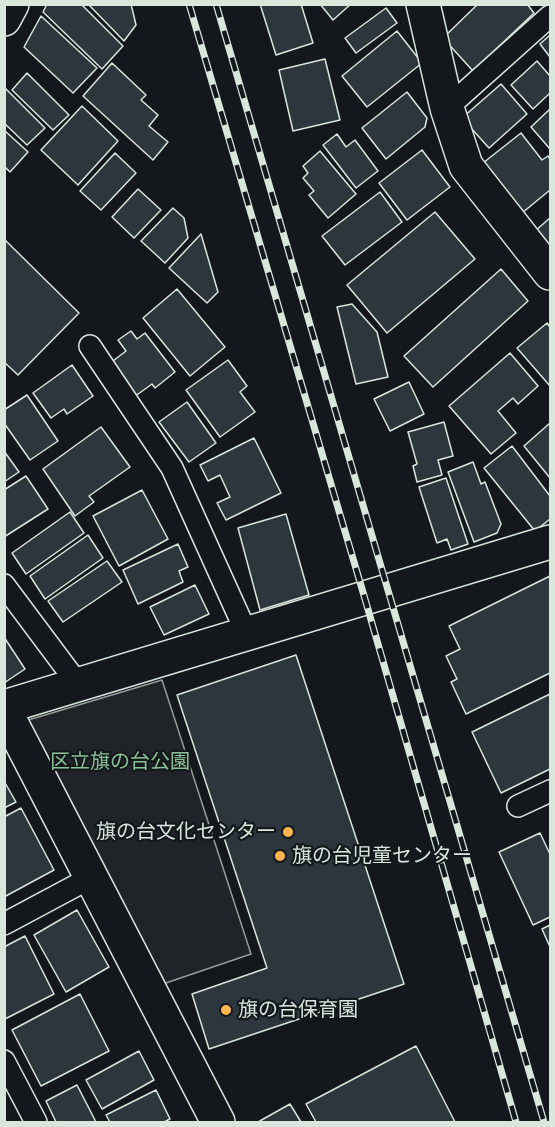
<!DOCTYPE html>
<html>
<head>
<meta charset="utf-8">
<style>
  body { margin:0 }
  #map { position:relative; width:555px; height:1127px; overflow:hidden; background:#14181c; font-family:Lato,sans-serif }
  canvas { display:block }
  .frame { position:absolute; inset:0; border:6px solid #d8e6dc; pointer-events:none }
</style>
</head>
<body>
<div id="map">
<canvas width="555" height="1127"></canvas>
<div class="frame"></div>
</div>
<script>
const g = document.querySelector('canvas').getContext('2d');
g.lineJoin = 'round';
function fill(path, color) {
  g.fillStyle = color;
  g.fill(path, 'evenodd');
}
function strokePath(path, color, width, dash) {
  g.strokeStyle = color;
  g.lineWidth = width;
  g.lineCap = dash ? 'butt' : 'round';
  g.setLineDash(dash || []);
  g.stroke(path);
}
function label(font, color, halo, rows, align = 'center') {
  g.font = font + ' Lato,"Noto Sans JP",sans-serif';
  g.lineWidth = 4.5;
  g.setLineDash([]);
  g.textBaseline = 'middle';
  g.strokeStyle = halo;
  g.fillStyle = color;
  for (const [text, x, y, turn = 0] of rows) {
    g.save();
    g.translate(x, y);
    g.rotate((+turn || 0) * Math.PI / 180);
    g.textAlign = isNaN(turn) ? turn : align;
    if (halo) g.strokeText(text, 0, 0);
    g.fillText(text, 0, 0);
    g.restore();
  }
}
const green = new Path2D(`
  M162,680L251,954L160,985L25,721Z`);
const building = new Path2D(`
  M47,4H81L123,46L102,69L43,12Z
  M88,4H131L136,25L124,41Z
  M260,4H301L313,43L276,55Z
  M320,4H351L333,20Z
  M478,4H527L534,13L473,71L443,38Z
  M386,8L397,23L356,53L345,38Z
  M41,16L97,68L73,93L24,47Z
  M397,31L422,63L367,107L342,76Z
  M550,35V57L540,44Z
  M325,59L340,120L293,131L279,70Z
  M537,61L550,76V93L533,109L511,85Z
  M112,63L146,95L141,100L158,115L149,126L168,142L153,160L83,96Z
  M27,73L69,115L53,130L12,90Z
  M501,84L527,114L489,148L462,118Z
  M4,87L45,128L27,145L4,123Z
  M407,92L427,118L425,127L386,159L362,128Z
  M82,106L118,141L78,185L41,150Z
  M550,109V149L531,127Z
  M4,130L28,152L10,172L4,166Z
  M521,133L542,160L548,156L550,159V190L522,213L483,163Z
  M337,134L346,147L355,140L378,171L356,188L323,145Z
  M422,150L450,187L407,220L379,183Z
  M320,151L356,194L328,218L309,195L314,191L303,178L308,173L303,166Z
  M115,153L136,173L101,210L80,191Z
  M138,189L161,210L134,238L112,217Z
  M380,192L402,222L345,265L322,236Z
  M173,208L184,218L188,238L165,263L141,241Z
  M435,212L475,259L387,333L347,285Z
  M550,218V250L535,231Z
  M201,234L218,292L207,303L169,268Z
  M4,239L79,313L18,375L4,362Z
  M501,269L528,301L433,387L404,356Z
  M177,289L225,347L190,376L143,318Z
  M352,304L377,332L388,377L356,384L337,307Z
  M547,323L550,327V386L517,348Z
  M131,331L137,339L145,333L175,372L155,388L152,384L134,397L109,364L126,351L118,340Z
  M510,353L538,386L518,404L513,398L498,411L516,433L491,454L449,406Z
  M228,360L247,386L240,392L255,412L220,437L186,390Z
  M72,365L93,396L67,414L64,409L51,418L33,393Z
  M409,382L424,414L390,431L374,399Z
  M27,395L58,441L30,460L4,423V410Z
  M187,402L216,443L189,462L159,422Z
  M444,422L453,456L438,460L442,475L417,482L413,466L417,464L408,432Z
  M550,423V478L524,446Z
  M101,427L130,467L89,496L94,502L75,516L43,469Z
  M254,438L281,493L226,520L217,503L230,497L220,475L208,481L200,465Z
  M512,446L550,496V519L535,531L484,468Z
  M4,451L19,472L4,482Z
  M473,462L481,484L485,482L501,524L497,533L474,542L448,472Z
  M26,476L48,509L4,537V490Z
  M446,478L468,544L451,550L447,539L437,543L419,487Z
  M142,490L168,539L119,566L93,516Z
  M70,512L84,533L26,574L12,553Z
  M286,514L309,595L260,610L238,528Z
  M88,535L103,558L45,599L30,576Z
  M178,544L188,567L179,571L183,582L138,604L123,570Z
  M107,561L122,582L63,622L48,601Z
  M550,576V673L466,714L451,682L457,679L446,656L460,649L449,626Z
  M195,585L209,614L164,635L150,607Z
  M4,637L25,669L4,683Z
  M296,655L404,984L209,1049L192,994L267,968L177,695Z
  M550,694V769L501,793L472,732Z
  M4,781L16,802L4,808Z
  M21,808L54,870L4,897V817Z
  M540,833L550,854V917L533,925L499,852Z
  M77,910L109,967L66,992L34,935Z
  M550,925V947L542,929Z
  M25,936L54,994L5,1019L4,947Z
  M80,994L109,1051L41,1086L12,1030Z
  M416,1046L455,1122H316L306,1104Z
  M139,1051L154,1080L102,1109L86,1080Z
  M77,1085L96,1122H56L46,1101Z
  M156,1090L170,1119L164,1122H110L106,1115Z
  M290,1104L301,1122H258Z`);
const lane = new Path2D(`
  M447,108L550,16
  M90,346L172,468L247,634
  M4,585L78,684
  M518,806L550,791
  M4,924L90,878
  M4,1061L36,1122`);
const street = new Path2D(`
  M423,4L447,108L466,166L550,273
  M4,707L550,542
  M4,709L218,1122`);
const secondary = new Path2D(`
  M4,19L12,4`);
const rail = new Path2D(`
  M189,4L365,599L516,1122
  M216,4L544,1122`);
const markers = [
  [288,832,6,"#ffb74d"],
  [280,856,6,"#ffb74d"],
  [226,1010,6,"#ffb74d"]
];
const parkNames = [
  ["区立旗の台公園",120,762]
];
const poiNames = [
  ["旗の台文化センター",276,832,"right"],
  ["旗の台児童センター",292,856],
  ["旗の台保育園",238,1010]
];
fill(green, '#202428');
strokePath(green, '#939e99', 1.5);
fill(building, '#2c363c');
strokePath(building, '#d8e6dc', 1.5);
strokePath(lane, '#d8e6dc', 24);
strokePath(street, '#d8e6dc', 36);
strokePath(secondary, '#d8e6dc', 36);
strokePath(lane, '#14181c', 21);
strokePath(street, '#14181c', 33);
strokePath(secondary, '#14181c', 33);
strokePath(rail, '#d8e6dc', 7);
strokePath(rail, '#14181c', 4.5, [14]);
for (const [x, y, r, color] of markers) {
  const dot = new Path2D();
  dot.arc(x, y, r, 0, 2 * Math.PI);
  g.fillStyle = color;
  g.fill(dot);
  strokePath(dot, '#14181c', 2);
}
label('20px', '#8ac095', '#14181c', parkNames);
label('20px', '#d8e6dc', '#14181c', poiNames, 'left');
</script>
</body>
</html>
